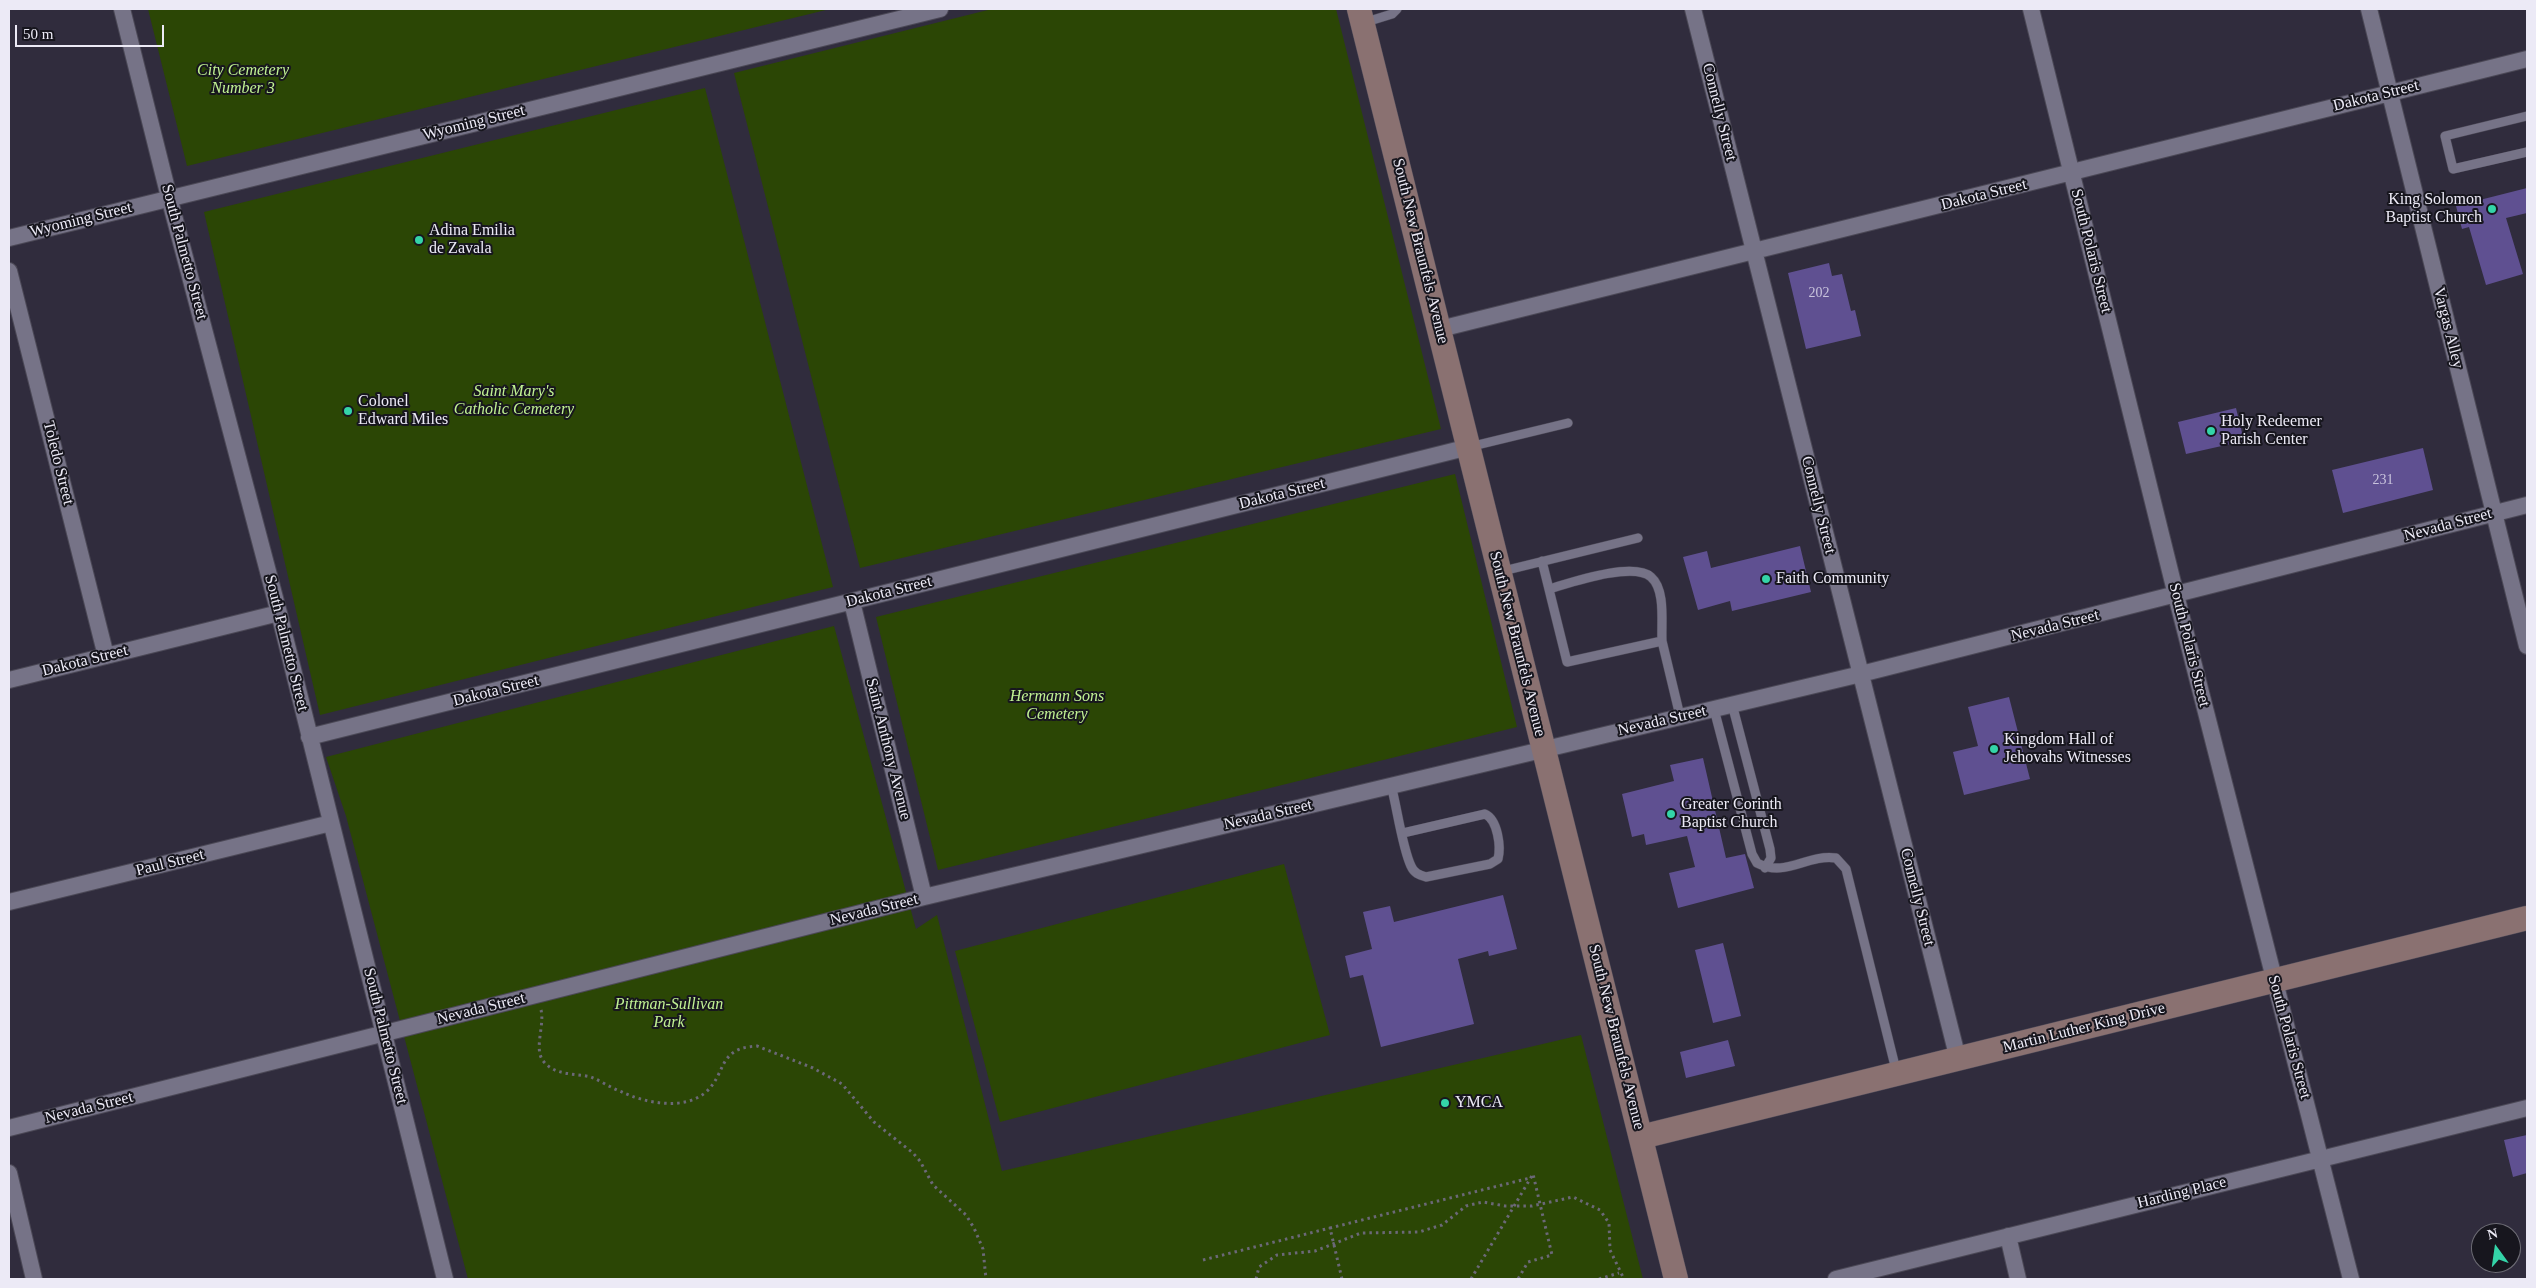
<!DOCTYPE html>
<html>
<head>
<meta charset="utf-8">
<style>
  body { margin:0 }
  #map { position:relative; width:2536px; height:1288px; overflow:hidden; background:#302c3d; font-family:Georgia,serif }
  canvas { display:block }
  .frame { position:absolute; inset:0; border:10px solid #eceaf6; pointer-events:none }
  .north { position:absolute; left:2471px; top:1223px; width:50px; height:50px; box-sizing:border-box; background:#17161e; border:1px solid #6c6b74; border-radius:50%; rotate:346deg; font-size:14px; font-weight:700; line-height:20px; text-align:center; color:#eceaf6 }
  .north::after { content:''; display:block; margin:auto; width:18px; height:22px; background:#34d4a8; clip-path:polygon(50% 0,100% 100%,50% 72%,0 100%) }
  .scale { position:absolute; left:15px; top:25px; width:149px; height:22px; box-sizing:border-box; border:2px solid #eceaf6; border-top:0; padding-left:6px; font-size:15px; line-height:18px; white-space:nowrap; color:#eceaf6; -webkit-text-stroke:4px #17161e; paint-order:stroke }
</style>
</head>
<body>
<div id="map">
<canvas width="2536" height="1288"></canvas>
<div class="frame"></div>
<div class="north">N</div>
<div class="scale">50 m</div>
</div>
<script>
const g = document.querySelector('canvas').getContext('2d');
g.lineJoin = 'round';
function fill(path, color) {
  g.fillStyle = color;
  g.fill(path, 'evenodd');
}
function strokePath(path, color, width, dash) {
  g.strokeStyle = color;
  g.lineWidth = width;
  g.lineCap = dash ? 'butt' : 'round';
  g.setLineDash(dash || []);
  g.stroke(path);
}
function label(font, color, halo, rows, align = 'center') {
  g.font = font + ' Georgia,serif';
  g.lineWidth = 4;
  g.setLineDash([]);
  g.textBaseline = 'middle';
  g.strokeStyle = halo;
  g.fillStyle = color;
  for (const [text, x, y, turn = 0] of rows) {
    g.save();
    g.translate(x, y);
    g.rotate((+turn || 0) * Math.PI / 180);
    g.textAlign = isNaN(turn) ? turn : align;
    if (halo) g.strokeText(text, 0, 0);
    g.fillText(text, 0, 0);
    g.restore();
  }
}
const green = new Path2D(`
  M148,9H830L187,166Z
  M992,9H1336L1441,429L860,568L734,73Z
  M705,88L833,587L320,715L204,212Z
  M1455,474L1517,727L938,870L876,617Z
  M834,626L916,929L937,915L1002,1171L1581,1035L1643,1279H468L346,816L326,757Z
  M1284,864L1330,1035L1000,1122L955,951Z`);
const building = new Path2D(`
  M2527,188V213L2506,218L2523,274L2486,285L2469,227L2462,229L2456,206Z
  M1829,263L1832,276L1842,274L1851,311L1855,310L1861,336L1806,349L1788,273Z
  M2236,408L2244,441L2186,454L2178,422Z
  M2423,448L2433,490L2343,513L2332,470Z
  M1800,546L1811,592L1732,611L1730,601L1698,610L1683,557L1707,551L1711,568Z
  M2009,697L2030,779L1964,795L1953,752L1978,746L1968,707Z
  M1703,758L1726,858L1745,854L1754,888L1678,908L1669,873L1695,867L1687,836L1646,845L1644,834L1632,837L1622,794L1674,781L1670,765Z
  M1503,895L1517,949L1489,956L1488,951L1458,959L1474,1024L1381,1047L1363,975L1350,978L1345,956L1372,949L1363,912L1390,906L1394,922Z
  M1723,943L1741,1016L1713,1023L1695,950Z
  M1728,1040L1735,1066L1686,1078L1680,1052Z
  M2527,1135V1173L2513,1177L2504,1140Z`);
const path = new Path2D(`
  M541,1010C545,1025 533,1050 544,1062C556,1076 575,1073 591,1077C601,1081 611,1088 622,1092C645,1103 684,1111 706,1092C727,1073 717,1048 757,1046L813,1068L842,1084L874,1122L913,1153L920,1161L933,1185L966,1215L974,1228L983,1249L986,1279
  M1203,1260L1330,1228
  M1256,1279L1259,1267L1277,1255L1315,1251L1361,1233L1419,1232L1442,1225L1466,1206L1483,1202L1505,1206H1532L1573,1197L1600,1210L1609,1223L1610,1250L1624,1279
  M1342,1279L1330,1228L1530,1178
  M1471,1279L1533,1174L1552,1255L1528,1262L1518,1279
  M1599,1279L1619,1273`);
const service = new Path2D(`
  M1363,23L1392,14L1397,9
  M2527,116L2445,136L2453,169L2527,152
  M1469,447L1568,423
  M1542,561L1567,662L1662,641L1680,716
  M1499,572L1638,538
  M1549,589C1570,583 1633,561 1651,577C1666,590 1661,623 1662,641
  M1732,704L1770,849L1771,858L1765,868
  M1714,709L1752,854L1757,863C1786,878 1806,854 1836,858L1846,869L1897,1074
  M1391,785C1397,807 1402,847 1411,866C1414,873 1419,875 1426,877L1490,864L1498,859C1501,847 1498,820 1485,814L1403,833`);
const minor = new Path2D(`
  M122,9L169,197L279,613L445,1279
  M1693,9L1958,1059
  M2031,9L2176,595L2351,1279
  M2369,9L2527,646
  M9,238L940,9
  M9,271L106,656
  M1440,329L2527,59
  M852,602L924,897
  M9,680L279,613
  M309,737L1469,447
  M9,902L331,823
  M9,1128L924,897L1861,674L2527,505
  M9,1173L34,1279
  M2008,1236L2018,1279
  M1836,1279L2527,1108`);
const secondary = new Path2D(`
  M1359,9L1676,1279
  M1641,1137L2527,918`);
const markers = [
  [2492,209,5,"#34d4a8"],
  [419,240,5,"#34d4a8"],
  [348,411,5,"#34d4a8"],
  [2211,431,5,"#34d4a8"],
  [1766,579,5,"#34d4a8"],
  [1994,749,5,"#34d4a8"],
  [1671,814,5,"#34d4a8"],
  [1445,1103,5,"#34d4a8"]
];
const numberNames = [
  ["202",1819,293],
  ["231",2383,480]
];
const parkNames = [
  ["City Cemetery",243,71],
  ["Number 3",243,89],
  ["Saint Mary's",514,392],
  ["Catholic Cemetery",514,410],
  ["Hermann Sons",1057,697],
  ["Cemetery",1057,715],
  ["Pittman-Sullivan",669,1005],
  ["Park",669,1023]
];
const streetNames = [
  ["Dakota Street",2376,96,-14],
  ["Connelly Street",1719,112,76],
  ["Wyoming Street",474,123,-14],
  ["Dakota Street",1984,195,-14],
  ["Wyoming Street",81,220,-14],
  ["South New Braunfels Avenue",1420,251,76],
  ["South Polaris Street",2091,251,76],
  ["South Palmetto Street",184,252,75],
  ["Vargas Alley",2448,328,76],
  ["Toledo Street",58,463,76],
  ["Dakota Street",1282,494,-14],
  ["Connelly Street",1818,505,76],
  ["Nevada Street",2448,525,-15],
  ["Dakota Street",889,592,-14],
  ["Nevada Street",2055,626,-14],
  ["South Palmetto Street",286,643,76],
  ["South New Braunfels Avenue",1517,644,76],
  ["South Polaris Street",2189,645,76],
  ["Dakota Street",85,661,-14],
  ["Dakota Street",496,691,-14],
  ["Nevada Street",1662,721,-13],
  ["Saint Anthony Avenue",888,749,76],
  ["Nevada Street",1268,815,-13],
  ["Paul Street",170,863,-14],
  ["Connelly Street",1917,897,76],
  ["Nevada Street",874,910,-14],
  ["Nevada Street",481,1009,-14],
  ["Martin Luther King Drive",2084,1028,-14],
  ["South Palmetto Street",385,1036,76],
  ["South New Braunfels Avenue",1616,1037,76],
  ["South Polaris Street",2289,1037,75],
  ["Nevada Street",89,1108,-14],
  ["Harding Place",2182,1193,-14]
];
const poiNames = [
  ["King Solomon",2482,200,"right"],
  ["Baptist Church",2482,218,"right"],
  ["Adina Emilia",429,231],
  ["de Zavala",429,249],
  ["Colonel",358,402],
  ["Edward Miles",358,420],
  ["Holy Redeemer",2221,422],
  ["Parish Center",2221,440],
  ["Faith Community",1776,579],
  ["Kingdom Hall of",2004,740],
  ["Jehovahs Witnesses",2004,758],
  ["Greater Corinth",1681,805],
  ["Baptist Church",1681,823],
  ["YMCA",1455,1103]
];
fill(green, '#2b4605');
fill(building, '#5f5091');
strokePath(service, '#4b4856', 10);
strokePath(minor, '#4b4856', 18);
strokePath(secondary, '#4b4856', 25);
strokePath(path, '#6b6877', 3, [2.5, 4]);
strokePath(service, '#767387', 9);
strokePath(minor, '#767387', 16);
strokePath(secondary, '#8a7171', 24);
for (const [x, y, r, color] of markers) {
  const dot = new Path2D();
  dot.arc(x, y, r, 0, 2 * Math.PI);
  g.fillStyle = color;
  g.fill(dot);
  strokePath(dot, '#17161e', 2);
}
label('14px', '#c9c4dd', null, numberNames);
label('italic 16px', '#c1f293', '#17161e', parkNames);
label('16px', '#eceaf6', '#17161e', streetNames);
label('16px', '#eceaf6', '#17161e', poiNames, 'left');
</script>
</body>
</html>
